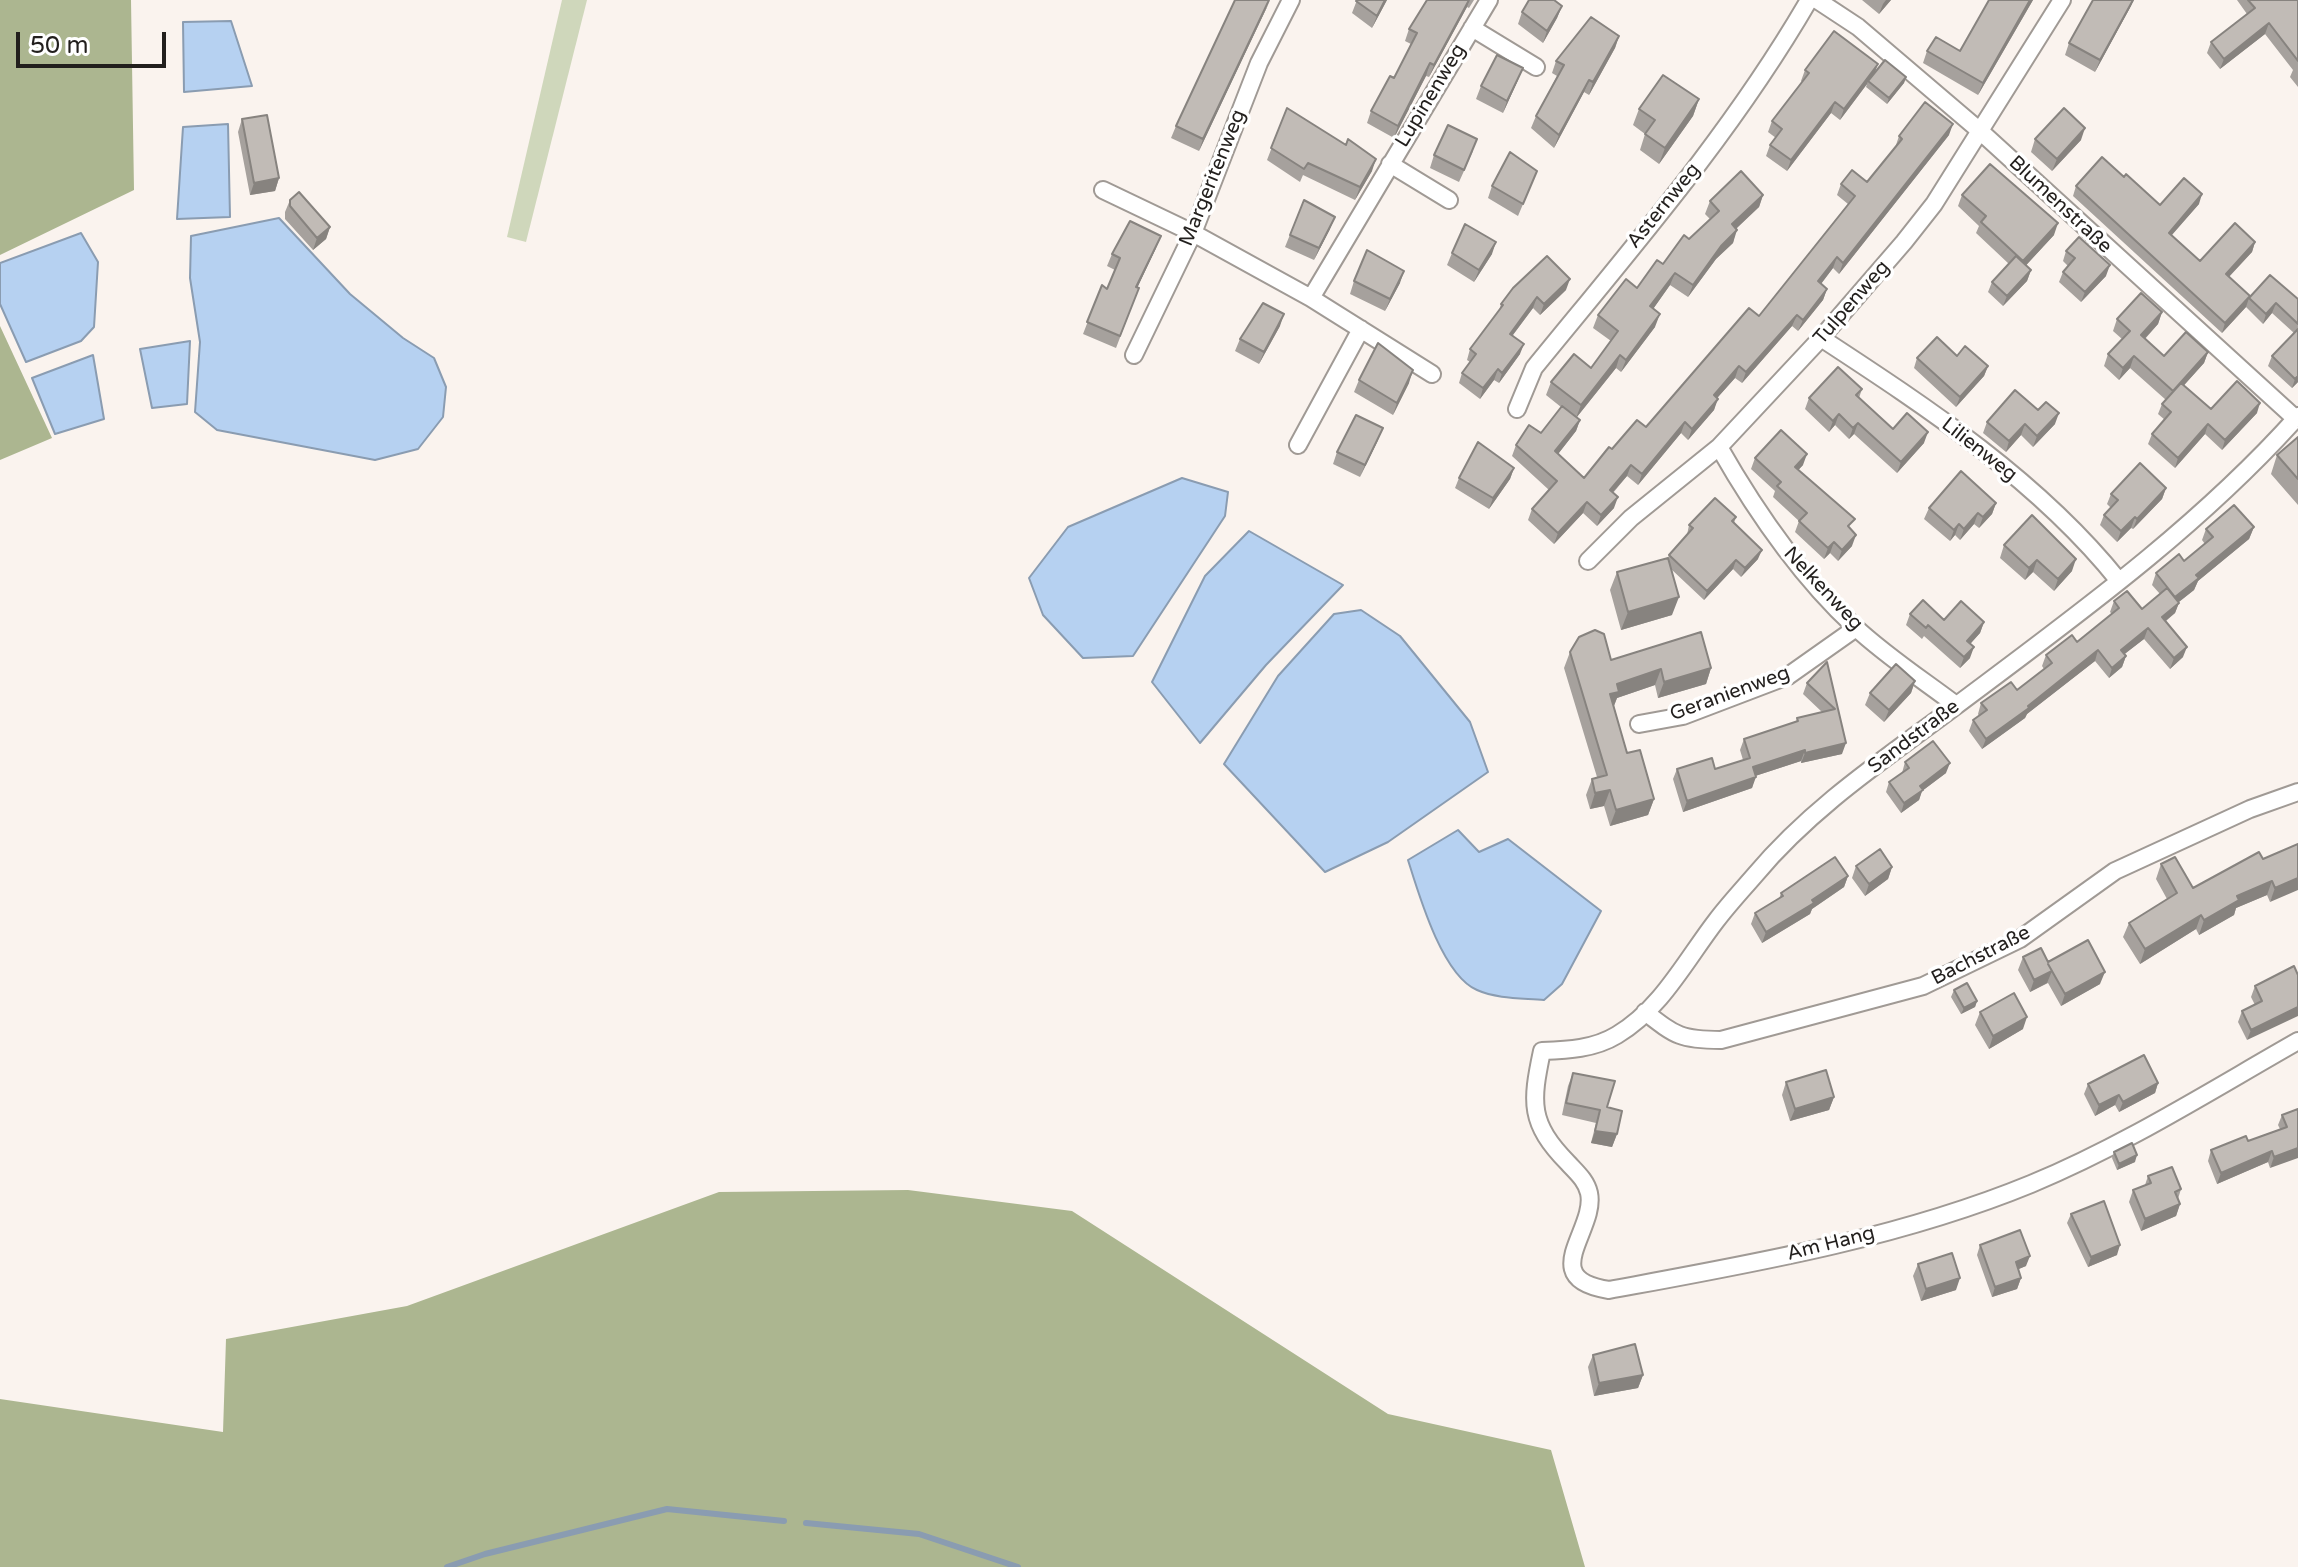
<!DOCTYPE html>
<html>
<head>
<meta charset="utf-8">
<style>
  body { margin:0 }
  #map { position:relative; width:2298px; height:1567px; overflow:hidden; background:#faf3ee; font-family:"Varela Round",sans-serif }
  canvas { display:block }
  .scale { position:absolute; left:16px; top:32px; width:150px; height:36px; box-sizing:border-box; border:4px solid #221f1d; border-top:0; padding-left:10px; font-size:24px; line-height:28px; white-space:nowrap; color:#221f1d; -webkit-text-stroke:6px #fff; paint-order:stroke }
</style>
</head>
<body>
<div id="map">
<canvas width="2298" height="1567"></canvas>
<div class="scale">50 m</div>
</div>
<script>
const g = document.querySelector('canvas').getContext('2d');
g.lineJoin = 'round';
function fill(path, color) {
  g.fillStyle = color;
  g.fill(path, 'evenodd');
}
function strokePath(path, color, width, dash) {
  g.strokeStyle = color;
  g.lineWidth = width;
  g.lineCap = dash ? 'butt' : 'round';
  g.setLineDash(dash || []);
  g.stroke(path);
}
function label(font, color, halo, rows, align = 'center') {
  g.font = font + ' "Varela Round",sans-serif';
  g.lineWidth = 7;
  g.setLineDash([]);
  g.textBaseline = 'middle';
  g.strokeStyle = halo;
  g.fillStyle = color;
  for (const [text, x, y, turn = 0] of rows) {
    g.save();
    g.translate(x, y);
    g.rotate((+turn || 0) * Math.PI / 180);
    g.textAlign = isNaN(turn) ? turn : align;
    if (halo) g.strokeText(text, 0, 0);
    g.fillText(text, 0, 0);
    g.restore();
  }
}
const green = new Path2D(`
  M562,0H587L526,242L507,237Z`);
const forest = new Path2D(`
  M0,0H131L134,190L0,255Z
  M0,326L52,438L0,460Z
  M908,1190L1072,1211L1388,1414L1551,1450L1585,1567H0V1399L223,1432L226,1339L407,1306L719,1192Z`);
const water = new Path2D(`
  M231,21L252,86L184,92L183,22Z
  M228,124L230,217L177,219L183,127Z
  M279,218L350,294L403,338L434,358L446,387L443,417L418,449L375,460L217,430L195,412L200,342L190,278L191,236Z
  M81,233L98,262L94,327L81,341L26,362L0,304V263Z
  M190,341L187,404L152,408L140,349Z
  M93,355L104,419L55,434L32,378Z
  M1182,478L1228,492L1225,516L1133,656L1083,658L1043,615L1029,578L1068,527Z
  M1249,531L1343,585L1266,665L1200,743L1152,682L1205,576Z
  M1361,610L1400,636L1470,722L1488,772L1388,842L1325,872L1224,764L1278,676L1334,614Z
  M1458,830L1479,852L1508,839L1601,911L1562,984L1544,1000C1523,998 1497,999 1477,990C1442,975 1419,895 1408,860Z`);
const stream = new Path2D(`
  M806,1523L919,1534L1018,1567
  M447,1567L485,1554L667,1509L784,1521`);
const minor = new Path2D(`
  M1817,0L1858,27L1980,131L2296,419
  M1472,28L1536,67
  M1390,164L1449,200
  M1103,190L1193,233L1311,298L1432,374
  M1311,298L1489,0
  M1821,338C1928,408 2039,481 2119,581
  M1134,355L1193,233L1259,63L1291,0
  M1517,409L1534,368C1631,249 1732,133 1809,0
  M2298,416C2197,529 2073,618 1953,708C1883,760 1811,808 1755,875C1742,890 1728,905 1716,921C1686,960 1661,1009 1617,1035C1594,1049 1568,1050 1542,1051C1531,1103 1529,1123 1568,1163C1576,1172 1586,1180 1589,1193C1597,1230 1535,1279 1609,1290C1750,1264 1897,1239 2031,1184C2125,1145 2210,1091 2298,1041
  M1298,445L1361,329
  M1719,447C1756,512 1799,575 1855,627C1886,656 1923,680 1956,705
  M1588,561L1631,518L1719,447L1821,338L1904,242L1934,204L2062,0
  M1639,724L1683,716L1788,676L1856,628
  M1645,1012C1676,1036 1681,1040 1721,1040L1923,986L2020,939L2115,871L2250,809L2298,792`);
const wall = new Path2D(`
  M1357,0H1387L1372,28L1352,13Z
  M1427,0H1474L1469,8L1467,7L1429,77L1426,76L1394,138L1367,123L1371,111L1394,78L1411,44L1405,41L1409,29Z
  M1862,0H1891L1879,14Z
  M1989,0H2033L1978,95L1923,63L1927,51H1960Z
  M2093,0H2134L2095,72L2065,55L2069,43Z
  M2237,0H2298V87L2290,77L2293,70L2265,34L2220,69L2207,53L2211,42L2247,14Z
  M1562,6L1557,18L1543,43L1518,24L1522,12Z
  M1267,7L1199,151L1171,138L1176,126Z
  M1619,36L1615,48L1589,95L1584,92L1554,148L1531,128L1536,116L1557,76L1552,73L1556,61Z
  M1805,70L1875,72L1906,77L1904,83L1887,104L1866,87L1867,84L1840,120L1831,113L1787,171L1766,156L1770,145L1776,138L1768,132L1772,121L1802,82L1801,81Z
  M1518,80L1503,113L1476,99L1481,86Z
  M1699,99L1693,116L1659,164L1640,150L1645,134L1633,125L1639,109Z
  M1287,108L1372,171L1355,200L1303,175L1300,182L1267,160Z
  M242,119L279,178L275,191L250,195L238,132Z
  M1949,135L1839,274L1833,268L1821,284L1827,289L1823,300L1798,331L1792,326L1742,383L1735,378L1717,398L1714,410L1688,440L1681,433L1638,485L1627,476L1613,493L1614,508L1597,526L1583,513L1554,544L1528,520L1532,509L1549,490L1512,456L1516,445L1541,433L1561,407L1546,395L1551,382L1591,368L1611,341L1593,328L1598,315L1637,288L1710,219L1705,214L1710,201L1763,195L1759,207L1736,229L1733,243L1716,259L1688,297L1670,285L1653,309L1655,327L1621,372L1616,368L1577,417L1580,420L1576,431L1558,454L1584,478L1612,449L1646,427L1759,316L1848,204L1837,195L1841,184L1867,182L1895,148L1899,136Z
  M2035,139L2081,140L2052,171L2031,152Z
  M1473,151L1459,182L1430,168L1434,155Z
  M1537,171L1518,216L1488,198L1492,186Z
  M2124,177L2160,205L2199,204L2171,235L2200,261L2255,242L2252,252L2229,277L2250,296L2298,299V382L2292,388L2268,366L2272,356L2294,333L2272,313L2263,324L2246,307L2222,333L2073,196L2076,186Z
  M1962,195L2054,235L2026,265L2031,270L2027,281L2003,306L1988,292L1992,282L2009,264L1976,233L1979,226L1958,206Z
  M290,200L330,227L326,239L313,250L285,219V212Z
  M1304,200L1330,229L1314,260L1285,247Z
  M1156,248L1137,288H1139L1116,348L1083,334L1102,285L1107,289L1115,270L1107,266L1112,254Z
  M2066,251L2106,276L2081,302L2059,282L2063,272L2068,266L2063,261Z
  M1452,253L1492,254L1474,282L1447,265Z
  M1354,281L1400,283L1385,311L1350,294Z
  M1566,290L1540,315L1533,308L1513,335L1520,354L1499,383L1494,380L1480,399L1459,383L1462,373L1470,362L1467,360L1470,349L1499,311L1501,304Z
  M2162,312L2158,324L2145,339L2164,356L2208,352L2204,363L2184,385L2211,409L2257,413L2222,450L2205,434L2175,468L2148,444L2152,434L2165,420L2158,414L2162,404L2166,400L2130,368L2119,380L2104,366L2108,354L2122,339L2113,331L2117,319Z
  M1280,326L1259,364L1235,351L1240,339Z
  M1957,356L1988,366L1984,376L1956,407L1914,368L1917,358Z
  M1359,380L1409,383L1393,415L1354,392Z
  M1862,389L1859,398L1893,429L1924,443L1897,473L1854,434L1849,439L1835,425L1829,432L1805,409L1809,398Z
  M1987,422L2055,424L2033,447L2021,435L2006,452L1983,433Z
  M2298,437V505L2271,474L2277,455Z
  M1378,440L1360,477L1333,464L1337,452Z
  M1755,458L1803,465L1798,470L1851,530L1852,546L1838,561L1830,553L1824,559L1795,532L1799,521L1773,497L1775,491L1751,469Z
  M1514,468L1510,479L1489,509L1455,488L1459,478Z
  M2166,488L2162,499L2133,529L2131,528L2117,542L2100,525L2104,515L2111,508L2107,504L2111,494Z
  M1996,503L1992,514L1979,528L1974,524L1960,540L1955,535L1950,541L1924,519L1929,508Z
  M1736,517L1734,523L1758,559L1741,577L1733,569L1704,600L1671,569L1672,615L1621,630L1610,590L1617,572L1668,558L1669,555L1687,535L1689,525Z
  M2254,527L2249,539L2198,581L2194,590L2179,602L2175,613L2166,621L2183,657L2170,669L2144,639L2124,654L2126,656L2122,667L2109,678L2095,661L2027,714L2025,718L1982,749L1969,731L1973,720L1979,716L1978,714L1981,703L2017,690L2044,669L2042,666L2046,655L2077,642L2112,614L2110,612L2114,601L2142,609L2160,594L2152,585L2156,573L2184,561L2205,544L2202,540L2206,529Z
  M2004,545L2072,571L2054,591L2033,572L2025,580L2000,558Z
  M1910,614L1944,620L1984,622L1980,633L1970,644V658L1960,668L1924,636L1922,639L1906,625Z
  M1570,652L1611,660L1711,668L1706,684L1658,698L1655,685L1617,698L1614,706L1627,753L1654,799L1648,815L1610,826L1604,806L1590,809L1586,795L1592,779L1597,777L1564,668Z
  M1827,662L1842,754L1801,763V761L1755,776L1752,788L1683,812L1673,779L1677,769H1715L1743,760L1740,750L1744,739L1796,722L1797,718L1822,712L1803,694L1807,683Z
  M1915,681L1911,693L1884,722L1865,705L1870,693Z
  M1905,762L1946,773L1922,791L1919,800L1901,813L1886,792L1889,782L1902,773Z
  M2298,844L2270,902L2267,895L2236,908L2234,915L2199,935L2196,929L2140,964L2123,937L2129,923L2167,899L2156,879L2161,864L2193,888Z
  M1856,866L1892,867L1888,879L1865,896L1852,878Z
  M1848,876L1844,887L1812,909L1810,914L1762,943L1751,924L1755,913L1779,899L1781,893Z
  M2023,957L2048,962L2100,984L2061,1006L2048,983L2030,992L2018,970Z
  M2294,966L2247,1040L2238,1022L2242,1011L2255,1005L2251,997L2255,986Z
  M1954,990L1977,1001L1975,1007L1961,1014L1951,997Z
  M1980,1012L2023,1029L1989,1049L1975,1025Z
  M1573,1073L1617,1134L1612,1147L1591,1143L1596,1123L1562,1115L1568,1086Z
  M1786,1082L1834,1097L1829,1110L1790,1121L1782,1095Z
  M2158,1083L2155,1093L2119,1112L2115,1105L2095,1116L2084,1094L2088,1084Z
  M2298,1109L2270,1168L2268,1162L2217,1184L2208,1161L2211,1150L2248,1141L2280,1129L2278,1125L2282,1115Z
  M2114,1152L2135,1162L2117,1170L2112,1158Z
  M2148,1176L2181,1189L2178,1199L2180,1204L2176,1216L2141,1231L2129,1202L2133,1190L2145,1185Z
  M2071,1214L2117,1255L2088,1267L2067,1223Z
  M1980,1245L2026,1266L2018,1269L2021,1278L2017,1289L1992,1297L1977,1255Z
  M1918,1264L1956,1290L1921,1301L1913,1276Z
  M1593,1355L1643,1375L1638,1388L1594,1396L1588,1367Z`);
const shadedWall = new Path2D(`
  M1270,0L1267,7L1199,151L1203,139Z
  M1385,0H1387L1372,28L1377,16Z
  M1469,0L1467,7L1429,77L1434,65Z
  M1886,0H1891L1879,14L1883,4Z
  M2030,0H2033L1978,95L1983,83Z
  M2133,0L2131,6L2095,72L2100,60Z
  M1562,6L1557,18L1543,43L1547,31Z
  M2269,23L2265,34L2220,69L2224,59Z
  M1619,36L1615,48L1589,95L1593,82Z
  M1430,63L1426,76L1394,138L1398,126Z
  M1878,64L1874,75L1868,81L1867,84L1840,120L1844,109Z
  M1523,68L1518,80L1503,113L1507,101Z
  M1906,77L1904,83L1887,104L1889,98Z
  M1589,80L1584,92L1554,148L1559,135Z
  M1699,99L1693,116L1659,164L1665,148Z
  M1835,102L1831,113L1787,171L1791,160Z
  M1953,124L1949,135L1839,274L1843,263Z
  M2085,128L2081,140L2052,171L2057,159Z
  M1376,159L1372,171L1355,200L1360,187Z
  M279,178L275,191L250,195L254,183Z
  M2202,194L2199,204L2165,243L2169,233Z
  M1763,195L1759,207L1727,237L1732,224Z
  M1335,217L1330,229L1314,260L1319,248Z
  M2058,223L2054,235L2019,273L2023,261Z
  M330,227L326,239L313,250L317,238Z
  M1737,230L1733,243L1716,259L1688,297L1693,285L1721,246Z
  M1161,236L1156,248L1132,299L1136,287Z
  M1496,242L1492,254L1474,282L1479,270Z
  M2255,242L2252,252L2222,284L2226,274Z
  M1837,257L1833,268L1814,293L1818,281Z
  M2110,265L2106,276L2081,302L2085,292Z
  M2031,270L2027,281L2003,306L2007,296Z
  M1404,271L1400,283L1385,311L1390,299Z
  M1675,273L1670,285L1646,319L1650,306Z
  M1570,279L1566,290L1540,315L1544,304Z
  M1827,289L1823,300L1798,331L1803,320Z
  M1537,297L1533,308L1506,344L1510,334Z
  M2249,298L2246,307L2222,333L2225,323Z
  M2276,303L2272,313L2263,324L2266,314Z
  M2162,312L2158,324L2137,347L2141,335Z
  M1284,314L1280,326L1259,364L1264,352Z
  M1660,314L1655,327L1621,372L1626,360Z
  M1797,315L1792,326L1742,383L1746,372Z
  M1524,344L1520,354L1499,383L1502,373Z
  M2208,352L2204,363L2169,402L2173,391Z
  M1620,355L1616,368L1576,418L1581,405Z
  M2134,356L2130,368L2119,380L2123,368Z
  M1739,366L1735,378L1710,406L1714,395Z
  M1988,366L1984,376L1956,407L1960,397Z
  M1498,369L1494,380L1480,399L1483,388Z
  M1413,370L1409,383L1393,415L1397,403Z
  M2298,376V382L2292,388L2295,379Z
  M1718,399L1714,410L1688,440L1692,429Z
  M2260,403L2257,413L2222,450L2225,440Z
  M2059,413L2055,424L2033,447L2037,436Z
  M1839,414L1835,425L1829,432L1833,421Z
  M1580,420L1576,431L1551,463L1555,451Z
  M1685,422L1681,433L1638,485L1642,474Z
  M1858,423L1854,434L1849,439L1853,428Z
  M2025,424L2021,435L2006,452L2009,441Z
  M2208,424L2205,434L2175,468L2178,458Z
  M1383,428L1378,440L1360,477L1365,465Z
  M1928,432L1924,443L1897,473L1901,462Z
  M1807,454L1803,465L1791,478L1795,467Z
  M1631,465L1627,476L1605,501L1610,490Z
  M1514,468L1510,479L1489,509L1493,498Z
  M2166,488L2162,499L2133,529L2137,519Z
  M1618,497L1614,508L1597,526L1601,515Z
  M1587,502L1583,513L1554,544L1558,533Z
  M1996,503L1992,514L1979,528L1983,517Z
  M1978,513L1974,524L1960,540L1964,529Z
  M2135,517L2131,528L2117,542L2121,531Z
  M1959,524L1955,535L1950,541L1954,530Z
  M2254,527L2249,539L2198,581L2194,590L2171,608L2175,597L2196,575Z
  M1856,535L1852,546L1838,561L1842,550Z
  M1834,542L1830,553L1824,559L1828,548Z
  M1762,550L1758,559L1741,577L1745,568Z
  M2076,559L2072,571L2054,591L2058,579Z
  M1736,560L1733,569L1704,600L1707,591Z
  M2037,560L2033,572L2025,580L2029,568Z
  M1679,597L1672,615L1621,630L1628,612Z
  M2179,603L2175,613L2158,627L2162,617Z
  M1984,622L1980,633L1963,652L1967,641Z
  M2148,628L2144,639L2117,660L2121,650Z
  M1974,647L1970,658L1960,668L1964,657Z
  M2187,647L2183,657L2170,669L2174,658Z
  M2098,650L2095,661L2027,714L2025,718L1982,749L1986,739Z
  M2126,656L2122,667L2109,678L2112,668Z
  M1711,668L1706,684L1658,698L1664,682Z
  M1661,669L1655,685L1617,698L1613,708L1610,694L1617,684Z
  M1915,681L1911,693L1884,722L1889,710Z
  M1846,743L1842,754L1801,763L1805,753Z
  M1805,750L1801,761L1749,778L1753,767Z
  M1950,763L1946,773L1922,791L1919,800L1901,813L1904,803L1920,786Z
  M1756,777L1752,788L1683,812L1687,801Z
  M1610,790L1604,806L1590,809L1595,793Z
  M1654,799L1648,815L1610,826L1616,810Z
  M1892,867L1888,879L1865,896L1869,884Z
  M1848,876L1844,887L1812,909L1810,914L1762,943L1766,932Z
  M2298,878V890L2270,902L2275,888Z
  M2272,881L2267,895L2236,908L2234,915L2199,935L2204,920L2237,896Z
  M2201,915L2196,929L2140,964L2145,949Z
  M2052,971L2047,983L2030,992L2034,980Z
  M2105,972L2100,984L2061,1006L2065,994Z
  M1977,1001L1975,1007L1961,1014L1964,1008Z
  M2298,1007V1016L2247,1040L2251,1030Z
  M2027,1017L2023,1029L1989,1049L1993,1036Z
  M2158,1083L2155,1093L2119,1112L2123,1102Z
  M2119,1095L2115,1105L2095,1116L2099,1105Z
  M1834,1097L1829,1110L1790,1121L1795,1109Z
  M1595,1131L1617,1134L1612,1147L1591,1143Z
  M2298,1148V1158L2270,1168L2274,1157Z
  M2272,1151L2268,1162L2217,1184L2221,1173Z
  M2137,1155L2135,1162L2117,1170L2119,1164Z
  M2180,1204L2176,1216L2141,1231L2145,1219Z
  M2120,1245L2117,1255L2088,1267L2091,1257Z
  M2030,1256L2026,1266L2012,1272L2016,1262Z
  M1960,1278L1956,1290L1921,1301L1926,1289Z
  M2021,1278L2017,1289L1992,1297L1995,1287Z
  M1643,1375L1638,1388L1594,1396L1599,1383Z`);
const building = new Path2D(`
  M1235,0H1269L1203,139L1176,126Z
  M1357,0H1385L1377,16L1356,1Z
  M1427,0H1469L1434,65L1430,63L1398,126L1371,111L1390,76L1394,78L1417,33L1409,29Z
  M1529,0H1554L1562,6L1547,31L1522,12Z
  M1989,0H2030L1983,83L1927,51L1936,37L1960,51Z
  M2093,0H2133L2100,60L2069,43Z
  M2248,0H2298V61L2269,23L2224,59L2211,42L2255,8Z
  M1591,17L1619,36L1593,82L1589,80L1559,135L1536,116L1564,65L1556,61Z
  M1834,31L1878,64L1844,109L1835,102L1791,160L1770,145L1782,129L1772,121L1809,73L1805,70Z
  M1497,55L1523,68L1507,101L1481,86Z
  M1885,60L1906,77L1889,98L1868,81Z
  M1663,75L1699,99L1665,148L1645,134L1655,120L1639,109Z
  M1925,102L1953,124L1843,263L1837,257L1818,281L1827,289L1803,320L1797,315L1746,372L1739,366L1714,395L1718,399L1692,429L1685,422L1642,474L1631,465L1610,490L1618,497L1601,515L1587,502L1558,533L1532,509L1557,481L1516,445L1529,425L1541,433L1562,406L1580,420L1555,451L1584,478L1609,447L1612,449L1637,420L1646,427L1749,308L1759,316L1855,196L1841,184L1852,170L1867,182L1902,139L1899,136Z
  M1287,108L1346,145L1348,139L1376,159L1360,187L1308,163L1304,169L1271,148Z
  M2064,108L2085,128L2057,159L2035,139Z
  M267,115L279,178L254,183L242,119Z
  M1448,125L1477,139L1464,170L1434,155Z
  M1510,152L1537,171L1523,204L1492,186Z
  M2102,157L2124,177L2126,174L2160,205L2184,178L2202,194L2169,233L2200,261L2235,223L2255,242L2226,274L2250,296L2225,323L2076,186Z
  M1990,164L2058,223L2023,261L1981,222L1986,216L1962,195Z
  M1741,171L1763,195L1732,224L1737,230L1721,246L1693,285L1675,273L1650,306L1660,314L1626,360L1620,355L1581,405L1551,382L1574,354L1591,368L1618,331L1598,315L1626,279L1637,288L1657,260L1663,264L1684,235L1689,239L1719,211L1710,201Z
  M299,192L330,227L317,238L290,206V200Z
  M1304,200L1335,217L1319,248L1290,235Z
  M1130,221L1161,236L1136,287L1139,288L1120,336L1087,322L1102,285L1107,289L1120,258L1112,254Z
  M1465,224L1496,242L1479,270L1452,253Z
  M2079,237L2110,265L2085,292L2063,272L2075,258L2066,251Z
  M1367,250L1404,271L1390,299L1354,281Z
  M1547,256L1570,279L1544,304L1537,297L1510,334L1524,344L1502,373L1498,369L1483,388L1462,373L1476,354L1470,349L1503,305L1501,304L1513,288Z
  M2016,256L2031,270L2007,296L1992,282Z
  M2270,275L2298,299V324L2276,303L2266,314L2249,298Z
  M2141,293L2162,312L2141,335L2164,356L2186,332L2208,352L2173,391L2134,356L2123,368L2108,354L2130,331L2117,319Z
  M1263,303L1284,314L1264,352L1240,339Z
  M2298,329V376L2295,379L2272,356Z
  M1937,337L1957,356L1965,346L1988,366L1960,397L1917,358Z
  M1378,343L1413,370L1397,403L1359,380Z
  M1838,367L1862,389L1856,395L1893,429L1907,413L1928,432L1901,462L1858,423L1853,428L1839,414L1833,421L1809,398Z
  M2237,381L2260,403L2225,440L2208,424L2178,458L2152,434L2171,412L2162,404L2181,383L2211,409Z
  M2015,390L2038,410L2046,402L2059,413L2037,436L2025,424L2009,441L1987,422Z
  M1356,415L1383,428L1365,465L1337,452Z
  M1781,430L1807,454L1795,467L1855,519L1848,526L1856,535L1842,550L1834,542L1828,548L1799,521L1807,513L1777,486L1781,482L1755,458Z
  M2298,437V479L2277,455Z
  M1478,442L1514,468L1493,498L1459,478Z
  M2140,463L2166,488L2137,519L2135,517L2121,531L2104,515L2118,500L2111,494Z
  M1961,471L1996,503L1983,517L1978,513L1964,529L1959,524L1954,530L1929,508Z
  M1715,498L1736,517L1732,521L1762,550L1745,568L1736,560L1707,591L1669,555L1693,528L1689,525Z
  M2234,505L2254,527L2196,575L2199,578L2175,597L2156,573L2179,554L2184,561L2213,537L2206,529Z
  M2032,515L2076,559L2058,579L2037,560L2029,568L2004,545Z
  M1668,558L1679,597L1628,612L1617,572Z
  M2167,588L2179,603L2162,617L2187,647L2174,658L2148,628L2121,650L2126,656L2112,668L2098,650L2028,706L2029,708L1986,739L1973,720L1987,710L1981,703L2011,682L2017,690L2052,663L2046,655L2072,635L2077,642L2119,608L2114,601L2127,591L2142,609Z
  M1923,600L1944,620L1961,601L1984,622L1967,641L1974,647L1964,657L1928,625L1926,628L1910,614Z
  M1595,630L1604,634L1611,660L1701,632L1711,668L1664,682L1661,669L1617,684L1619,692L1610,694L1627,753L1640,750L1654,799L1616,810L1610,790L1595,793L1592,779L1607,775L1570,652L1579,637Z
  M1827,662L1846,743L1805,753V750L1753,767L1756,777L1687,801L1677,769L1712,758L1715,769L1750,758L1744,739L1798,721L1797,718L1835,709L1807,683Z
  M1896,664L1915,681L1889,710L1870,693Z
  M1933,741L1950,763L1920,786L1923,790L1904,803L1889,782L1909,768L1905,762Z
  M2298,844V878L2275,888L2272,881L2237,896L2239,900L2204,920L2201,915L2145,949L2129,923L2177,893L2161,864L2175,857L2193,888L2259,852L2263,859Z
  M1880,849L1892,867L1869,884L1856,866Z
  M1835,857L1848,876L1812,900L1814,903L1766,932L1755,913L1783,896L1781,893Z
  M2088,940L2105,972L2065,994L2048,964L2052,971L2034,980L2023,957L2041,948L2048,962Z
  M2294,966L2298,975V1007L2251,1030L2242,1011L2262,1001L2255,986Z
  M1967,983L1977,1001L1964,1008L1954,990Z
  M2014,993L2027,1017L1993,1036L1980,1012Z
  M2144,1055L2158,1083L2123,1102L2119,1095L2099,1105L2088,1084Z
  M1826,1070L1834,1097L1795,1109L1786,1082Z
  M1573,1073L1615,1081L1607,1107L1622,1111L1617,1134L1595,1131L1600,1110L1566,1103Z
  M2298,1109V1148L2274,1157L2272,1151L2221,1173L2211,1150L2246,1136L2248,1141L2287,1127L2282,1115Z
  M2132,1143L2137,1155L2119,1164L2114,1152Z
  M2172,1167L2181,1189L2175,1192L2180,1204L2145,1219L2133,1190L2151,1183L2148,1176Z
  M2104,1201L2120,1245L2091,1257L2071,1214Z
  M2020,1230L2030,1256L2016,1262L2021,1278L1995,1287L1980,1245Z
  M1952,1253L1960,1278L1926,1289L1918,1264Z
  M1635,1344L1643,1375L1599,1383L1593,1355Z`);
const streetNames = [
  ["Lupinenweg",1431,96,-59],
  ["Margeritenweg",1213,178,-68],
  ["Blumenstraße",2060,205,43],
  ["Asternweg",1664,206,-51],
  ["Tulpenweg",1852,303,-49],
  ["Lilienweg",1979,450,38],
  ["Nelkenweg",1823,589,47],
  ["Geranienweg",1730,694,-20],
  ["Sandstraße",1914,737,-37],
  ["Bachstraße",1981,956,-27],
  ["Am Hang",1831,1244,-14]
];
fill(green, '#cfd7bb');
fill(forest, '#acb690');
fill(water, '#b6d1f1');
strokePath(water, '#8a9cb1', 2);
strokePath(stream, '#8a9cb1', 6);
strokePath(minor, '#a09a95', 20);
strokePath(minor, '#fff', 16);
fill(wall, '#a6a19d');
fill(shadedWall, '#87837f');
fill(building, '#c1bbb6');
strokePath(building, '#87837f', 2);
label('20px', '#221f1d', '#fff', streetNames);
</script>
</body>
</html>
